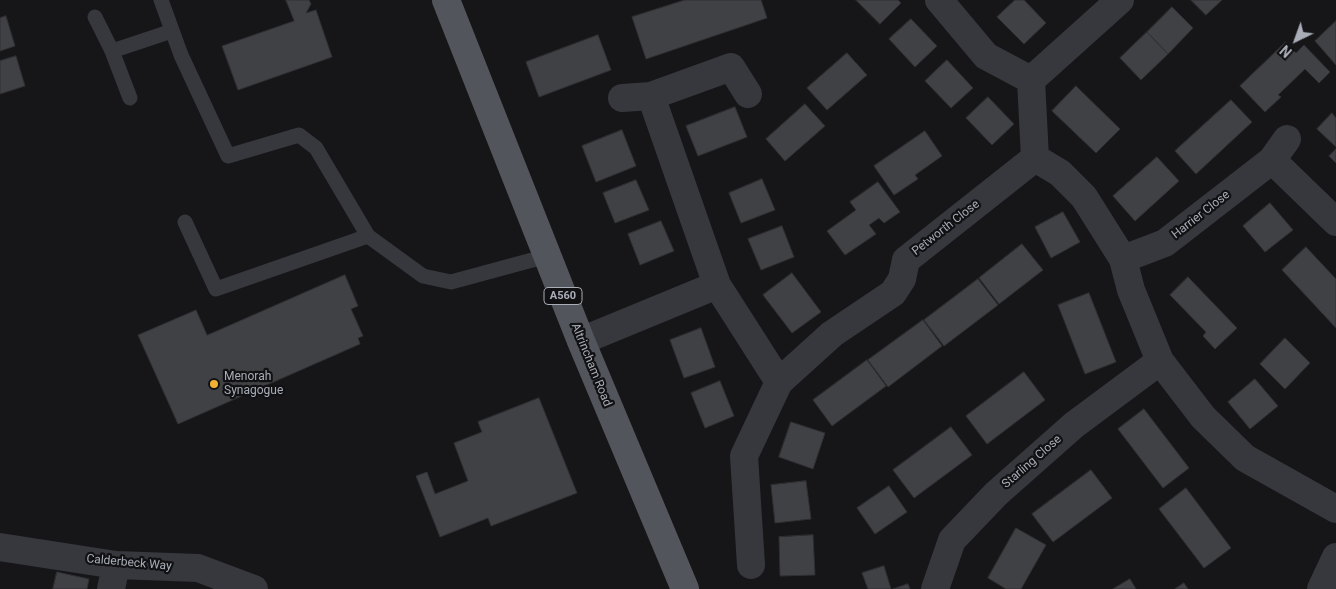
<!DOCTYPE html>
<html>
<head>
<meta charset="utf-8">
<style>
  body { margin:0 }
  #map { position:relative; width:1336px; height:589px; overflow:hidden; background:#161618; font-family:Roboto,sans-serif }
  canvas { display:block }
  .north { position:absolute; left:1271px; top:15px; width:50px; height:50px; -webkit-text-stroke:4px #111113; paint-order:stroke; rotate:222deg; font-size:14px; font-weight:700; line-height:20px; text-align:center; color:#a8adb8 }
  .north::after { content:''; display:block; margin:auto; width:18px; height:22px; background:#a8adb8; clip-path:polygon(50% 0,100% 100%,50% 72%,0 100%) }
</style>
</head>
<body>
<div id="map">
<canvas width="1336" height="589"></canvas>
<div class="north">N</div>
</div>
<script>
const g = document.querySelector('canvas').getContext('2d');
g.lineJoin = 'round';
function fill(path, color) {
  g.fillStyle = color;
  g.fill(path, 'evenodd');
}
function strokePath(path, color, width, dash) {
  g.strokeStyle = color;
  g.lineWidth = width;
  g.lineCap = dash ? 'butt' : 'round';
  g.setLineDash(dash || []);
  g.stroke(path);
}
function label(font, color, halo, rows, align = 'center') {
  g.font = font + ' Roboto,sans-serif';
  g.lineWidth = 4.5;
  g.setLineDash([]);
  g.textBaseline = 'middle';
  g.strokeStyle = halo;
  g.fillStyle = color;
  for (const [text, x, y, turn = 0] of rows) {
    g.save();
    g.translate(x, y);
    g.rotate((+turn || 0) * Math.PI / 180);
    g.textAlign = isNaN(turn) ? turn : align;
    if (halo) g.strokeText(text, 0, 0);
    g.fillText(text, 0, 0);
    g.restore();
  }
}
const building = new Path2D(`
  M286,0H309L311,4L306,13L316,10L332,57L238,90L222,46L294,21Z
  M685,0H761L767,18L646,59L632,17Z
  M856,0H898L901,3L880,24Z
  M1015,0H1024L1046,23L1024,44L997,17Z
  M1191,0H1222L1206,15Z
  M1172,7L1193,28L1168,54L1147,32Z
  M6,16L15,46L0,51V18Z
  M911,19L937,46L915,67L889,39Z
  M1336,21V65L1315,41Z
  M1147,32L1168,54L1141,80L1120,58Z
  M598,35L611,70L539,97L526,62Z
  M1286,42L1296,53L1304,45L1330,72L1319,83L1305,69L1278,95L1281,97L1265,112L1240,86Z
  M847,53L867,75L827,110L807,88Z
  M16,56L25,86L0,94V61Z
  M947,60L973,88L951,108L925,81Z
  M1076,86L1120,129L1096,153L1052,111Z
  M988,97L1014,124L992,145L966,118Z
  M1231,100L1252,122L1196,174L1175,151Z
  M805,104L825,126L785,161L766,139Z
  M735,107L747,137L698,156L686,126Z
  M1332,113L1336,118V147L1317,129Z
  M622,130L636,166L596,182L582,146Z
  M925,131L942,156L915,175L918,179L894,195L874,166Z
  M1336,149V163L1329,156Z
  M1157,157L1179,181L1135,221L1113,196Z
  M762,179L775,210L741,223L729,193Z
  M636,180L649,210L615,223L603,193Z
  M878,182L900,212L884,223L879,218L869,225L876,234L845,255L827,231L856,210L850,202Z
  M1270,203L1293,230L1265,252L1243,226Z
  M1063,212L1080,242L1051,258L1035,227Z
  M661,221L674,251L640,265L628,234Z
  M782,226L794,257L761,270L748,239Z
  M1022,244L1043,270L999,304L979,278Z
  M1306,247L1336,279V328L1282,270Z
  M792,273L821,312L792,333L763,295Z
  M345,275L358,306L351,309L363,336L358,338L360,344L178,424L138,335L196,310L207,335Z
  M1188,277L1237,328L1215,349L1203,336L1206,332L1170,295Z
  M978,279L998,305L944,346L924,320Z
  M1089,293L1116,362L1085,374L1058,305Z
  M923,320L942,346L888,387L868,360Z
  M701,328L715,367L684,378L670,340Z
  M1285,338L1310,363L1285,389L1260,364Z
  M867,360L886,386L832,426L813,400Z
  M1024,372L1045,400L987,444L966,416Z
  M1255,379L1278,406L1250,429L1228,402Z
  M720,381L734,416L705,428L691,393Z
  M539,398L577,493L491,526L488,518L440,537L416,476L427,472L435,494L468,481L454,443L482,432L478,422Z
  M1144,409L1189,468L1163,488L1118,429Z
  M791,422L825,433L813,469L779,457Z
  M951,427L972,455L914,498L893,470Z
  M1091,470L1112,498L1053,542L1032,514Z
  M806,481L811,519L775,523L771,485Z
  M889,486L907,512L875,534L857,508Z
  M1186,488L1231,548L1204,568L1159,509Z
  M1016,528L1046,545L1021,589H1006L988,578Z
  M813,535L815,575L780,576L779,537Z
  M884,566L891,589H868L862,573Z
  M57,572L89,579L87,589H53Z
  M1130,579L1136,589H1113Z
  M1184,583L1188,589H1175Z
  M908,584L910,589H893Z`);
const service = new Path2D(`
  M161,0L181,55L228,156L299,135L316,148L368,236
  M95,17L112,51
  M130,98L112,51L172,31
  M185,222L216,289L368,236L423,276L451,282L547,256`);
const minor = new Path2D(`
  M939,0L986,56L1031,80
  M1031,80L1035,158L1060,173L1084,197L1123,259L1131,290L1160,361L1203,417L1245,458L1336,509
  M1031,80L1120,0
  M748,94L731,67L651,96L717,285L779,382
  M622,98L651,96
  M1272,160L1336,222
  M1123,259L1165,243L1272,160L1287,139
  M581,341L717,285
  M0,547L116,565L198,568L254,589
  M751,565L744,456L779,382L832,334L893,293L902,279L906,260L1035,158
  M111,589L116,565
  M935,589L952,540L996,494L1074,425L1160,361`);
const tertiary = new Path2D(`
  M1321,589L1336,557`);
const primary = new Path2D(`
  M446,0L581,341L685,589`);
const markers = [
  [214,384,5,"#f2b134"]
];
const shields = [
  [563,296,38]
];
const shieldNames = [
  ["A560",563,296]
];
const streetNames = [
  ["Harrier Close",1201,215,-38],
  ["Petworth Close",946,228,-38],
  ["Altrincham Road",591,365,68],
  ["Starling Close",1032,462,-41],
  ["Calderbeck Way",129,563,5]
];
const poiNames = [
  ["Menorah",224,377],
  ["Synagogue",224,391]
];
fill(building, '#404145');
strokePath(building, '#303034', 1);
strokePath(service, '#37383d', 15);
strokePath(minor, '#37383d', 28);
strokePath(tertiary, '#37383d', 28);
strokePath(primary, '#53555c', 28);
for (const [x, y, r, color] of markers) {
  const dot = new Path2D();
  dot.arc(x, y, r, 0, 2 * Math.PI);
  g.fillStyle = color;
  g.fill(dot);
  strokePath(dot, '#111113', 2);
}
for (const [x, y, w] of shields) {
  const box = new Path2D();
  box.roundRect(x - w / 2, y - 8.5, w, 17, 4);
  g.fillStyle = '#111113';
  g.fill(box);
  strokePath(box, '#a8adb8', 1);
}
label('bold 11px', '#a8adb8', null, shieldNames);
label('12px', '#a8adb8', '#111113', streetNames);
label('12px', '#a8adb8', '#111113', poiNames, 'left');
</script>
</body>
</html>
